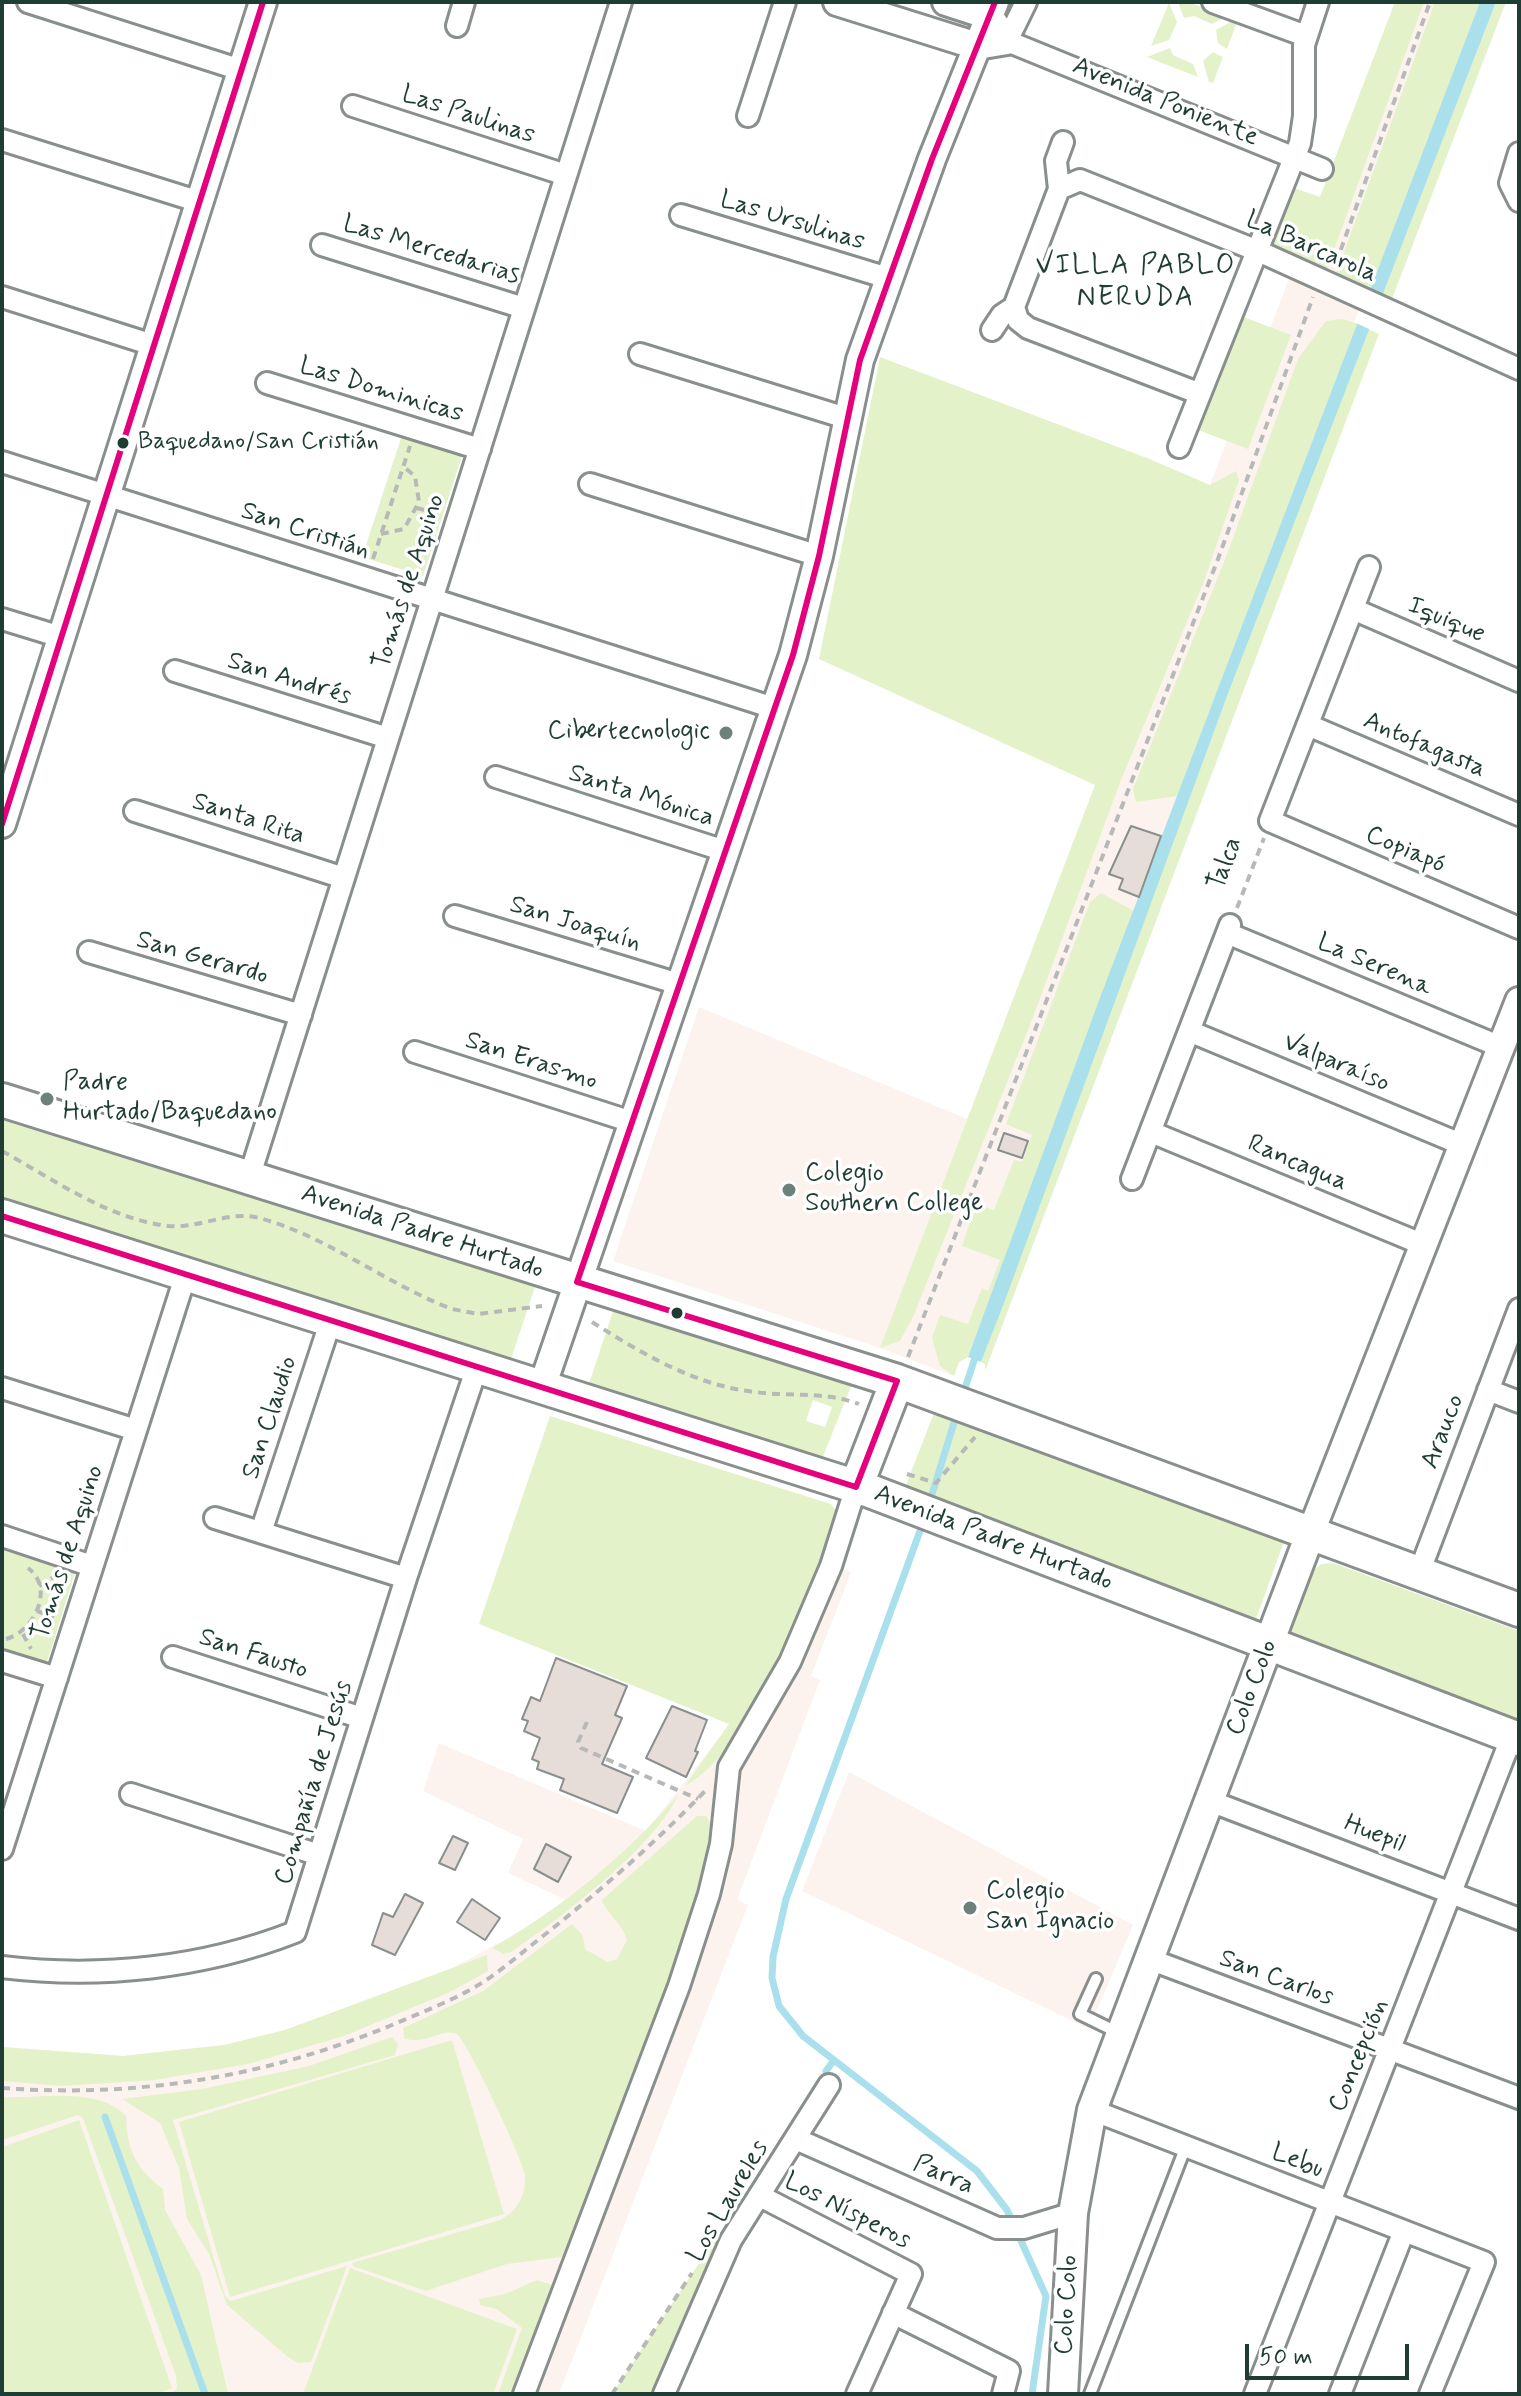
<!DOCTYPE html>
<html>
<head>
<meta charset="utf-8">
<style>
  body { margin:0 }
  #map { position:relative; width:1521px; height:2396px; overflow:hidden; background:#fff; font-family:Mynerve,sans-serif }
  canvas { display:block }
  .frame { position:absolute; inset:0; border:4px solid #1f3d34; pointer-events:none }
  .scale { position:absolute; left:1245px; top:2344px; width:164px; height:36px; box-sizing:border-box; border:4px solid #1f3d34; border-top:0; padding-left:10px; font-size:24px; line-height:28px; white-space:nowrap; color:#1f3d34; -webkit-text-stroke:6px #fff; paint-order:stroke }
</style>
</head>
<body>
<div id="map">
<canvas width="1521" height="2396"></canvas>
<div class="frame"></div>
<div class="scale">50 m</div>
</div>
<script>
const g = document.querySelector('canvas').getContext('2d');
g.lineJoin = 'round';
function fill(path, color) {
  g.fillStyle = color;
  g.fill(path, 'evenodd');
}
function strokePath(path, color, width, dash) {
  g.strokeStyle = color;
  g.lineWidth = width;
  g.lineCap = dash ? 'butt' : 'round';
  g.setLineDash(dash || []);
  g.stroke(path);
}
function label(font, color, halo, rows, align = 'center') {
  g.font = font + ' Mynerve,sans-serif';
  g.lineWidth = 7;
  g.setLineDash([]);
  g.textBaseline = 'middle';
  g.strokeStyle = halo;
  g.fillStyle = color;
  for (const [text, x, y, turn = 0] of rows) {
    g.save();
    g.translate(x, y);
    g.rotate((+turn || 0) * Math.PI / 180);
    g.textAlign = isNaN(turn) ? turn : align;
    if (halo) g.strokeText(text, 0, 0);
    g.fillText(text, 0, 0);
    g.restore();
  }
}
const built = new Path2D(`
  M1395,2H1481L1101,995L968,1357L959,1362L954,1376L880,1348L613,1261L699,1007L967,1119Z
  M801,1553L851,1572L811,1676L820,1680L737,1900L748,1905L559,2394H2V2047L123,2056L224,2045L285,2030L445,1972L536,1923L566,1900L508,1873L523,1839L423,1791L439,1743L646,1831L730,1724Z
  M849,1772L1133,1925L1089,2029L802,1891Z`);
const green = new Path2D(`
  M1178,2H1188L1226,17L1212,24L1194,16L1184,18Z
  M1395,2H1424L1327,269L1271,246L1267,237L1286,192L1294,188L1320,197Z
  M1435,2H1480L1369,294L1335,277Z
  M1496,2H1506L1390,304L1380,299Z
  M1169,3L1177,22L1169,40L1151,46Z
  M1234,20L1237,22L1227,49L1218,43L1216,30Z
  M1170,48L1173,55L1193,64L1198,77L1147,57Z
  M1213,52L1223,57L1213,83L1209,82L1203,61Z
  M1241,316L1291,335L1248,449L1198,430Z
  M1342,319L1358,324L1177,796L1136,802L1133,789L1226,557L1298,359L1326,321Z
  M1368,329L1379,334L985,1371V1364L981,1362L1229,691Z
  M880,357L1147,458L1210,485L1236,471L1239,480L1204,581L1121,780L1030,1025L913,1317L900,1341L880,1348L1095,785L819,659Z
  M402,435L463,453L423,576L362,557Z
  M1101,893L1134,911L968,1357L959,1362L954,1376L940,1366L932,1338L940,1315L968,1324L982,1288L988,1291L1000,1260L962,1246L976,1204L994,1210L1014,1160L1022,1162L1032,1135L1006,1124L1090,902Z
  M2,1112L537,1281L509,1365L2,1206Z
  M615,1305L854,1379L820,1464L587,1390ZM813,1400L832,1407L825,1427L806,1421Z
  M936,1408L1286,1536L1255,1622L904,1490Z
  M550,1416L831,1504L837,1512C824,1583 749,1752 685,1786L729,1724L479,1624Z
  M4,1550L75,1573L47,1662L2,1648Z
  M1333,1563L1519,1631V1728L1299,1642L1291,1632L1292,1620L1311,1573L1321,1564Z
  M678,1795C654,1848 559,1919 511,1952L504,1954L492,1948C563,1907 624,1857 678,1795Z
  M697,1816H706L714,1828L699,1897L661,1998L653,2032L589,2190L579,2227L562,2257L507,2264L426,2291L353,2266L352,2263L500,2220C517,2211 526,2196 525,2176C525,2163 465,2038 457,2034C443,2027 424,2046 404,2038L403,2028L483,1991L572,1924L583,1936L585,1949L607,1962L617,1959L627,1940C622,1923 608,1916 602,1900Z
  M487,1955L488,1971L450,1992L344,2036L248,2064L155,2080L62,2086L2,2081V2047L123,2056L224,2045L285,2030Z
  M392,2037L398,2044L395,2055L173,2120L225,2296L231,2301L347,2266L311,2362L298,2363L288,2357L227,2305L209,2254L187,2219L179,2168L160,2123L122,2099L202,2089L309,2066Z
  M452,2040L504,2214L230,2297L179,2122Z
  M2,2097C39,2099 98,2086 126,2116C127,2149 135,2168 163,2189L165,2210L201,2275L228,2394H171L177,2388L176,2376L83,2118L78,2115L2,2140Z
  M79,2120L172,2388L156,2394H2V2147Z
  M719,2233L731,2240L664,2394H612Z
  M350,2268L517,2329L493,2394H303Z
  M537,2280L556,2286L511,2394H498L522,2328L497,2309L480,2305L479,2299L505,2294Z`);
const water = new Path2D(`
  M1480,2H1496L1229,691L1004,1303L981,1362L968,1357L1101,995Z`);
const pier = new Path2D(`
  M1366,293L1384,301L1371,330L1354,322Z`);
const stream = new Path2D(`
  M962,1397L977,1352
  M929,1504L957,1413
  M924,1520L786,1899L773,1957L772,1978L779,2006L803,2036L977,2171L1007,2210L1046,2296L1032,2394
  M826,2071L834,2060
  M105,2117L205,2394`);
const building = new Path2D(`
  M1131,826L1161,836L1139,897L1119,889L1123,879L1109,874Z
  M1004,1133L1028,1141L1022,1158L998,1150Z
  M556,1658L627,1686L615,1715L622,1718L602,1764L633,1777L617,1813L560,1790L564,1779L537,1769L539,1762L532,1759L540,1738L524,1731L528,1721L522,1719L531,1697L540,1701Z
  M672,1706L707,1720L695,1751L698,1752L686,1777L646,1758Z
  M453,1836L468,1843L455,1870L439,1863Z
  M546,1844L571,1857L558,1882L534,1869Z
  M405,1894L423,1903L395,1955L372,1945L383,1913L393,1917Z
  M472,1899L500,1918L485,1940L457,1922Z`);
const path = new Path2D(`
  M1336,263L1430,2
  M417,508L438,514
  M381,534L404,529L419,502L415,476L404,467
  M373,559L410,446
  M1237,908L1264,838
  M2,1151C53,1179 108,1219 168,1226C199,1229 229,1210 259,1218C327,1236 386,1284 452,1309L478,1314L542,1306
  M592,1322C641,1353 696,1386 755,1392C792,1397 824,1391 859,1404
  M908,1357L1218,559L1313,297
  M907,1474L936,1483L975,1437
  M39,1586L57,1575
  M37,1611L54,1617
  M23,1634L31,1649
  M6,1639C33,1632 56,1589 28,1568
  M587,1722L578,1742L581,1748L698,1799
  M2,2088C138,2098 266,2077 392,2025C420,2013 449,2002 475,1987C499,1973 520,1954 543,1936C600,1891 654,1844 705,1791
  M612,2394L692,2273`);
const service = new Path2D(`
  M1096,1979L1080,2014L1119,2033
  M1090,2394L1186,2146`);
const minor = new Path2D(`
  M28,2L241,70
  M1026,2L1007,41L1322,169
  M1213,2L1306,36
  M457,26L464,2
  M353,106L566,175
  M748,116L785,2
  M2,140L200,202
  M1519,153L1510,183L1519,201
  M1059,189L1056,161L1063,142
  M681,215L888,278
  M322,245L524,308
  M2,297L156,346
  M1014,307L1018,320L1028,328L1198,393
  M992,330L1002,315L1014,307L1059,189L1080,180L1258,251L1519,369
  M640,354L846,418
  M267,383L480,449
  M1179,447L1300,143L1304,116V45L1318,2
  M2,462L774,708
  M590,484L819,556
  M1369,567L1270,821L1519,928
  M1353,609L1519,681
  M2,619L61,637
  M175,671L388,738
  M1308,725L1519,815
  M496,777L725,851
  M135,811L344,878
  M455,916L679,984
  M1227,933L1501,1047
  M89,952L301,1015
  M1189,1031L1463,1145
  M415,1052L632,1122
  M1151,1132L1424,1245
  M249,1178L621,2
  M1132,1179L1230,925
  M2,1388L136,1430
  M1488,1390L1519,1402
  M215,1518L406,1578
  M261,1532L331,1320
  M2,1536L92,1566
  M1419,1573L1519,1309
  M173,1657L362,1718
  M2,1661L57,1678
  M131,1794L319,1855
  M1210,1801L1519,1919
  M2,1849L186,1274
  M1149,1959L1519,2098
  M2,1967C100,1979 203,1968 295,1932L406,1578L477,1367
  M1092,2110L1484,2262L1430,2394
  M796,2139L997,2228H1024L1073,2213
  M760,2196L911,2274L857,2394
  M893,2313L1009,2371L1003,2394
  M524,2394L679,1986L709,1894L721,1844L729,1767L790,1662L831,1566L856,1487
  M664,2394L731,2240L829,2085
  M1255,2394L1512,1736
  M1340,2394L1404,2231`);
const tertiary = new Path2D(`
  M837,2L977,46L1007,41L989,16L946,2
  M2,824L263,2
  M542,1387L793,655L819,556L860,360L932,159L995,2
  M1311,1532L1519,1001`);
const secondary = new Path2D(`
  M1063,2394L1073,2213L1092,2110L1311,1532`);
const primary = new Path2D(`
  M2,1100L897,1381L1519,1610
  M2,1216L870,1491L1519,1739
  M856,1487L897,1381`);
const bus1 = new Path2D(`
  M2,824L263,2
  M2,1216L856,1487L897,1381L577,1282L793,655L819,556L860,360L932,159L995,2`);
const markers = [
  [123,443,7,"#1f3d34"],
  [726,733,8,"#6d817b"],
  [47,1099,8,"#6d817b"],
  [789,1190,8,"#6d817b"],
  [677,1313,7,"#1f3d34"],
  [970,1908,8,"#6d817b"]
];
const busNames = [
  ["Baquedano/San Cristián",138,443]
];
const streetNames = [
  ["Avenida Poniente",1165,103,22],
  ["Las Paulinas",468,116,18],
  ["Las Ursulinas",792,222,17],
  ["La Barcarola",1311,248,24],
  ["Las Mercedarias",431,251,17],
  ["Las Dominicas",381,391,17],
  ["San Cristián",305,532,18],
  ["Tomás de Aquino",410,582,-72],
  ["Iquique",1446,621,23],
  ["San Andrés",289,680,17],
  ["Antofagasta",1424,746,23],
  ["Santa Mónica",641,797,18],
  ["Santa Rita",248,820,18],
  ["Copiapó",1405,851,23],
  ["Talca",1226,864,-69],
  ["San Joaquín",575,925,17],
  ["San Gerardo",202,959,16],
  ["La Serena",1374,966,23],
  ["San Erasmo",531,1062,18],
  ["Valparaíso",1336,1064,23],
  ["Rancagua",1297,1164,23],
  ["Avenida Padre Hurtado",422,1233,18],
  ["San Claudio",271,1418,-72],
  ["Arauco",1444,1432,-69],
  ["Avenida Padre Hurtado",993,1539,21],
  ["Tomás de Aquino",69,1553,-72],
  ["San Fausto",253,1655,18],
  ["Colo Colo",1253,1688,-69],
  ["Compañía de Jesús",315,1783,-73],
  ["Huepil",1374,1835,21],
  ["San Carlos",1276,1979,20],
  ["Concepción",1360,2056,-68],
  ["Lebu",1297,2162,21],
  ["Parra",943,2176,24],
  ["Los Laureles",729,2202,-60],
  ["Los Nísperos",847,2212,27],
  ["Colo Colo",1068,2305,-87]
];
const poiNames = [
  ["Cibertecnologic",710,733,"right"],
  ["Padre",63,1084],
  ["Hurtado/Baquedano",63,1114],
  ["Colegio",805,1175],
  ["Southern College",805,1205],
  ["Colegio",986,1893],
  ["San Ignacio",986,1923]
];
const neighbourhoodNames = [
  ["VILLA PABLO",1136,267],
  ["NERUDA",1136,299]
];
fill(built, '#fcf3ef');
fill(green, '#e4f2c9');
fill(water, '#aae0ec');
fill(pier, '#fff');
strokePath(stream, '#aae0ec', 7);
fill(building, '#e7ddd8');
strokePath(building, '#898f8d', 2);
strokePath(service, '#898f8d', 16);
strokePath(minor, '#898f8d', 26);
strokePath(tertiary, '#898f8d', 32);
strokePath(secondary, '#898f8d', 34);
strokePath(primary, '#898f8d', 38);
strokePath(path, '#b6b9b8', 4, [8, 6]);
strokePath(service, '#fff', 10);
strokePath(minor, '#fff', 20);
strokePath(tertiary, '#fff', 26);
strokePath(secondary, '#fff', 28);
strokePath(primary, '#fff', 32);
strokePath(bus1, '#e5007d', 6);
for (const [x, y, r, color] of markers) {
  const dot = new Path2D();
  dot.arc(x, y, r, 0, 2 * Math.PI);
  g.fillStyle = color;
  g.fill(dot);
  strokePath(dot, '#fff', 3);
}
label('24px', '#1f3d34', '#fff', busNames, 'left');
label('26px', '#1f3d34', '#fff', streetNames);
label('26px', '#1f3d34', '#fff', poiNames, 'left');
g.letterSpacing = '2px';
label('28px', '#1f3d34', '#fff', neighbourhoodNames);
g.letterSpacing = '0px';
</script>
</body>
</html>
